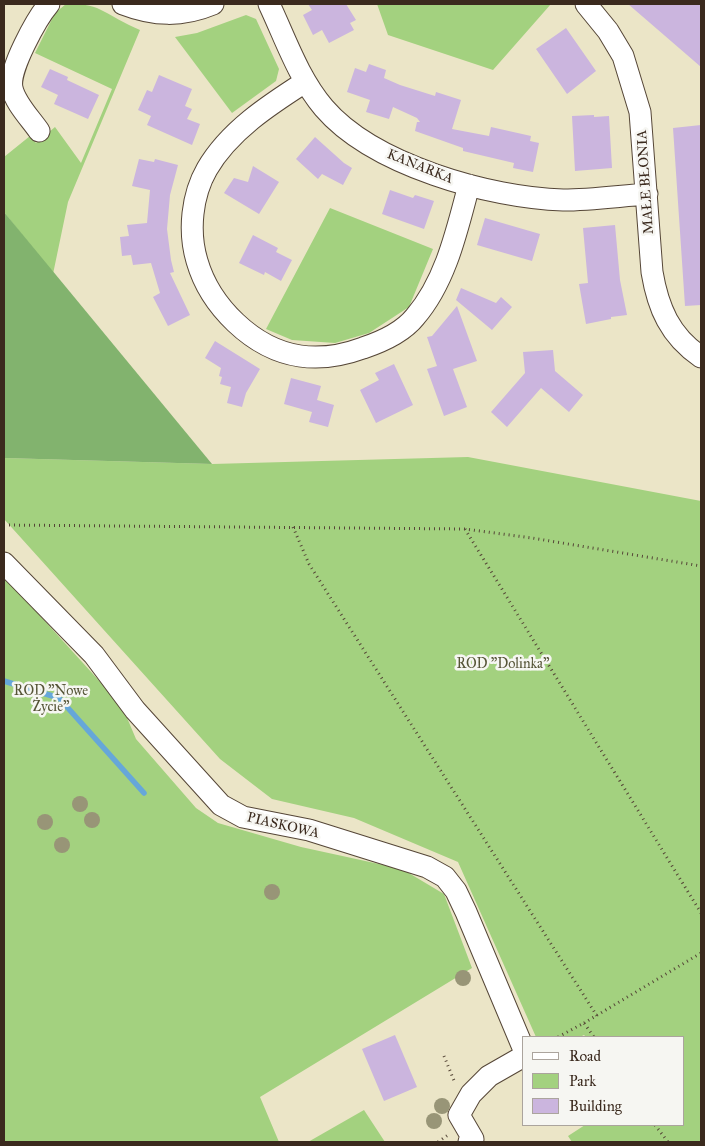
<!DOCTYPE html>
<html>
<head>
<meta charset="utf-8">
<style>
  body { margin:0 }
  #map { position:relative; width:705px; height:1146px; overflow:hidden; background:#ebe5c7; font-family:"IM FELL Great Primer",serif }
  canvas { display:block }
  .frame { position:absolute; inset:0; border:5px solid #3b2a1e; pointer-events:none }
  .legend { position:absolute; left:522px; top:1036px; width:162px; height:90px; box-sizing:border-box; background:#f6f6f2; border:1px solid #aba49d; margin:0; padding:6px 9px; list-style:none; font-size:15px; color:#3b2a1e }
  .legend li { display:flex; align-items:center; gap:10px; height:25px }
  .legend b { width:25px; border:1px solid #aba49d }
</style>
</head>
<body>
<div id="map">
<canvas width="705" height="1146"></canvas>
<div class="frame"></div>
<ul class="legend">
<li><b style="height:6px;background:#fff"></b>Road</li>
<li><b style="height:14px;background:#a3d17f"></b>Park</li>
<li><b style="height:14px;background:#cbb5de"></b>Building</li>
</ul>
</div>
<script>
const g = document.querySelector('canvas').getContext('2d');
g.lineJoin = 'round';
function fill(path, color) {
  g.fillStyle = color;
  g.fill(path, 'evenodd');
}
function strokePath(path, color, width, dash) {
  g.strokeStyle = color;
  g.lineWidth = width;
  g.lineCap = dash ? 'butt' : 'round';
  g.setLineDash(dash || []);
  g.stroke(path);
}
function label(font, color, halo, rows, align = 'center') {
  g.font = font + ' "IM FELL Great Primer",serif';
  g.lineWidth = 5;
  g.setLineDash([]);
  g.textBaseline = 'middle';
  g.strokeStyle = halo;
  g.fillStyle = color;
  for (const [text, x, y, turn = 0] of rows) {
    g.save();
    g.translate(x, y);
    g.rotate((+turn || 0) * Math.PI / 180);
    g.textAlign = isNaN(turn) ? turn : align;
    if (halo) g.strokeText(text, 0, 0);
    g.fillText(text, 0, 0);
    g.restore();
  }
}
const green = new Path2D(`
  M66,4C76,4 87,4 97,8C112,15 125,24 140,30L68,202L53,274L4,212V157L30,136L36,143L55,127L81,163L112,89L35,53L55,13Z
  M377,4H551L493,70L388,35Z
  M246,15L256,19L279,69L276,81L232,113L175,37L197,33Z
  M330,208L433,249L409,307L369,333L335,343L292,340L266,329Z
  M468,457L701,501V1142H572L568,1136L585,1125H684V1037H586L584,1035L580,1037H536L458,862L354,818L272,799L220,759L4,519V458L212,464Z
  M4,576L122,706L136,739L196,808L218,823L301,847L402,869L444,894L472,968L260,1097L279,1142H4Z
  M364,1110L385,1142H308Z`);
const forest = new Path2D(`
  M4,212L212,464L4,458Z`);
const stream = new Path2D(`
  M4,681L59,698L144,793`);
const building = new Path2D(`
  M308,4H346L356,20L350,23L354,30L329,43L322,30L313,35L303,15L312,10Z
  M628,4H701V67L657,29Z
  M566,28L596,71L567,94L536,49Z
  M369,64L386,70L384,78L400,85L435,96L436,92L461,100L452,129L489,136L491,127L531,136L530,141L539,143L533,172L513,168L514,163L463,151V148L415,131L417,122H420L417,118L393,107L389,119L366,112L370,100L347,92L355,68L366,72Z
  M50,69L68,77L67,80L99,95L88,119L54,104L58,95L41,87Z
  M159,75L192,89L185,106L192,109L187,119L200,124L192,145L147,125L151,116L138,110L147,90L152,92Z
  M594,115V117L609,116L612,168L575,171L572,116Z
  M701,125V305L685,306L673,128Z
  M315,137L344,163L352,168L343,185L322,174L318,179L296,159Z
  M139,159L154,162L155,159L178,165L170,195L167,229L171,260L174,272L170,273L190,315L168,326L153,297L160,293L151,263L133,265L131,255L122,256L120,237L129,236L127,225L147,223L150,190L132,186Z
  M253,166L279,182L259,214L224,193L234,178L248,182Z
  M390,190L413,198L415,195L434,201L424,229L382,214Z
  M485,218L540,234L532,261L477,245Z
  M615,225L620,280L627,315L611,317V319L586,324L579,284L588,283L583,228Z
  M253,235L278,248L276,252L292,260L281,281L265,272L264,275L239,263Z
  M461,288L496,303L501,297L512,307L492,330L456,300Z
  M457,306L477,361L453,369L467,407L444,416L427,369L437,366L427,337L432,336Z
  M215,341L260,369L246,393L242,407L227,403L231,387L220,384L222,377L219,376L221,368L205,358Z
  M553,350L555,371L583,395L569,412L541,388L507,427L491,412L525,373L523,352Z
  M394,364L413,405L376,423L360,390L379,380L375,373Z
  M291,378L321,386L317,400L334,405L328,427L309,422L312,412L284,404Z
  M395,1035L417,1087L384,1101L362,1049Z`);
const path = new Path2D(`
  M4,525L465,529L532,538L701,566
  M293,527L309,564L597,1016
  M465,529L701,913
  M584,1023L701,953
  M558,1037L584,1023L594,1037
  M444,1056L455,1083
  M655,1125L668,1142
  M438,1142L448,1135`);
const minor = new Path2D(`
  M123,4C154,16 182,17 213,4
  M269,4C286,40 298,77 324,108C373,165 490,198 563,200C591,200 619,196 647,194
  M586,4L608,31L623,56L640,112L652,272C658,308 670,336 701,357
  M305,82C269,105 229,131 207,169C192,195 188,231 197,261C210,306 253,349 300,356C321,359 344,355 363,348C381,342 403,332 415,317C446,281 457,230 469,185
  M39,131C30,118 15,103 12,88C8,70 37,18 49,4
  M4,563L94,655L135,710L221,805L243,817L309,830L427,867L445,877L456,891L466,912L524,1050
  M469,1142L473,1139L459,1115L471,1094L489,1076L524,1056`);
const trees = [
  [80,804],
  [92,820],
  [45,822],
  [62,845],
  [272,892],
  [463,978],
  [442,1106],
  [434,1121]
];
const streetNames = [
  ["KANARKA",420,167,22],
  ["MAŁE BŁONIA",646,182,-94],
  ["PIASKOWA",283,826,13]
];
const parkNames = [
  ["ROD \"Dolinka\"",503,665],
  ["ROD \"Nowe",51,692],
  ["Życie\"",51,708]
];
fill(green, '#a3d17f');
fill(forest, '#82b36e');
strokePath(stream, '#66a7d9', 5.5);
fill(building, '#cbb5de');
strokePath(minor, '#554637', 23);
strokePath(path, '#554637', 3, [1, 4]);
strokePath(minor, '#fff', 21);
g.fillStyle = '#989577';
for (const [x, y] of trees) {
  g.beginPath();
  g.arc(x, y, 8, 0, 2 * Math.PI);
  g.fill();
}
label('14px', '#3b2a1e', '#f6f6f2', streetNames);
label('14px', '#555436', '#f6f6f2', parkNames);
</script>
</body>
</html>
